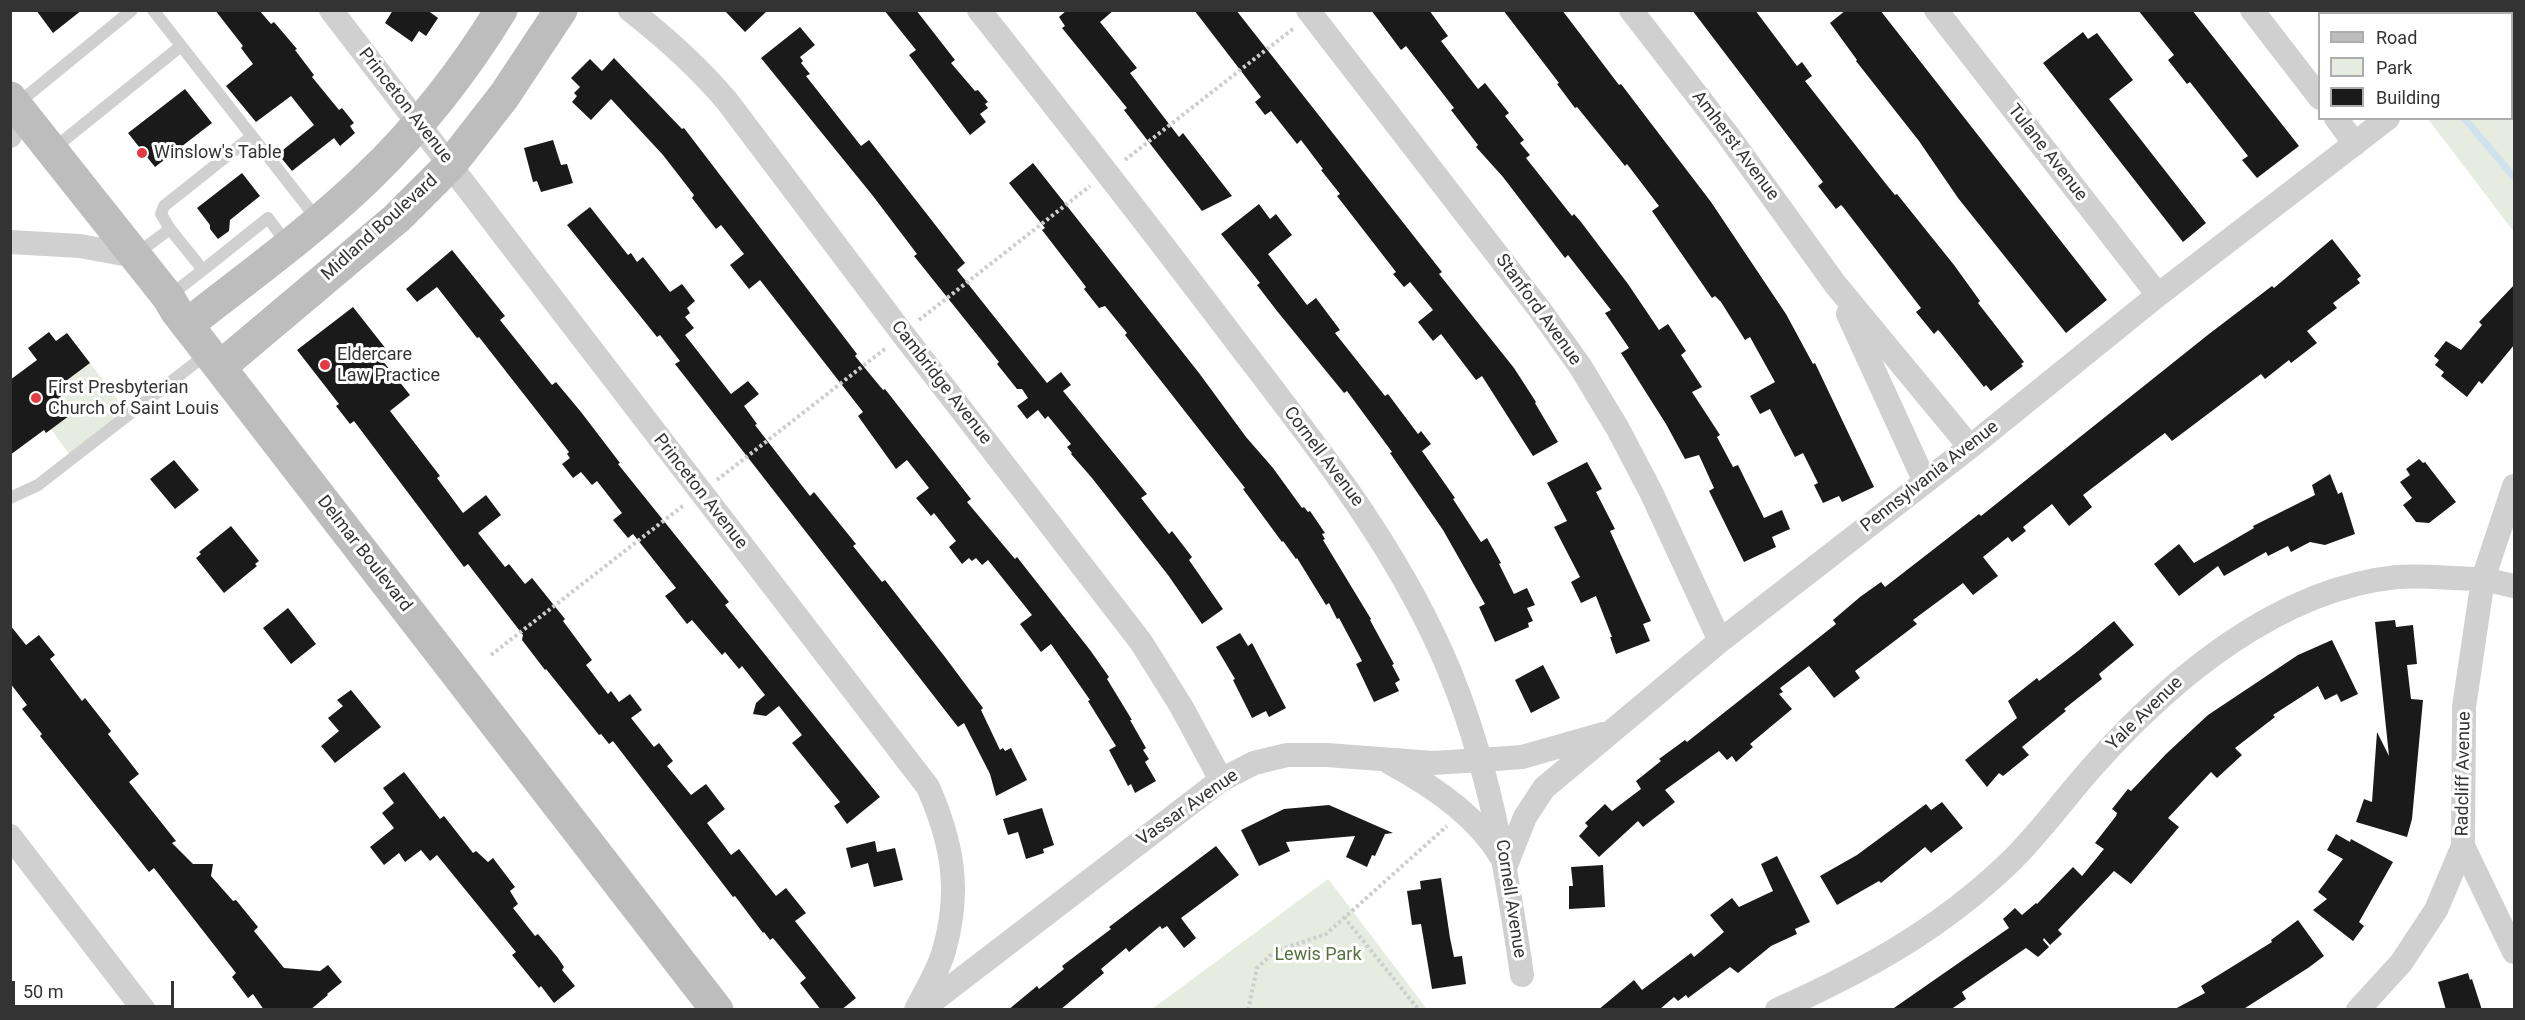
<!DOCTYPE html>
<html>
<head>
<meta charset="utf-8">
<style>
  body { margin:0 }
  #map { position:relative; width:2525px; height:1020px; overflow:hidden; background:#fff; font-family:Roboto,sans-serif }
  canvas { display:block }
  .frame { position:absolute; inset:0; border:12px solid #333; pointer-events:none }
  .legend { position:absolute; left:2318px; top:12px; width:195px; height:108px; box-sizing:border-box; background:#fff; border:2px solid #adadad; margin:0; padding:8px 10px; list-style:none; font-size:18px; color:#333 }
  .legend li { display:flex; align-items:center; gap:12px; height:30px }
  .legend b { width:30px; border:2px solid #adadad }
  .scale { position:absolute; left:12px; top:981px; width:162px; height:27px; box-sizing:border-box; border:3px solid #333; border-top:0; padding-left:8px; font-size:18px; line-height:21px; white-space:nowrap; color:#333; -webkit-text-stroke:4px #fff; paint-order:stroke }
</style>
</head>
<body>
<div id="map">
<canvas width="2525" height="1020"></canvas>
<div class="frame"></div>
<ul class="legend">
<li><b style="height:8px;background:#bdbdbd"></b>Road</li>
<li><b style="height:16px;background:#e6ecdf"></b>Park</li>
<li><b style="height:16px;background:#1a1a1a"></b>Building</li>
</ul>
<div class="scale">50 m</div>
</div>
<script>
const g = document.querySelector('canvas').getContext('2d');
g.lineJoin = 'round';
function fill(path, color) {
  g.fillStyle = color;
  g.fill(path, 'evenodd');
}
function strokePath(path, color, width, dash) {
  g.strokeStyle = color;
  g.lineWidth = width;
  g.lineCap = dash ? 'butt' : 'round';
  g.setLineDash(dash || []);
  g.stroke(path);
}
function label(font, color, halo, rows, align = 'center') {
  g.font = font + ' Roboto,sans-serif';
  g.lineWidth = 6;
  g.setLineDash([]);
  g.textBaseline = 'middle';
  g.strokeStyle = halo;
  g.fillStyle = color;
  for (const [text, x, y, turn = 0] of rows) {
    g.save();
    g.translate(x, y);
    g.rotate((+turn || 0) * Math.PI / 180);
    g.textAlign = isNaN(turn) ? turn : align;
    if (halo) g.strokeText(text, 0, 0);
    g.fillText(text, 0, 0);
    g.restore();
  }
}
const green = new Path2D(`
  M2393,11V10L2501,11L2497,14H2394Z
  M2514,53V232L2428,119L2512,118V55Z
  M90,363L130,416L72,458L51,429L73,413L55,389Z
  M1328,879L1427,1009H1152Z`);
const stream = new Path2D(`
  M2385,10L2387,14
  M2464,118L2514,177`);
const building = new Path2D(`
  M36,10H82L53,33Z
  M215,10H259L271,24L274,22L297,49L295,50L314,75L312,77L339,110L342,108L354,123L350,126L355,133L340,146L334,138L292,171L278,154L314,125L291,96L256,122L226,86L253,64L241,48L243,46Z
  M393,10H427L438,18L426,36L419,31L412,42L385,23Z
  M724,10H768L745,32Z
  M884,10H916L955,60L951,63L975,91L978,90L988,102L985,104L988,108L980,114L986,122L970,135L909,55L916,50Z
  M1067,10H1114L1100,22L1137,68L1130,73L1179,137L1183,133L1232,196L1202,211L1124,110L1127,108L1062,28L1065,26L1059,17Z
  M1194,10H1236L1442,272L1439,274L1514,368L1536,402L1535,403L1558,442L1533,456L1482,376L1476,380L1441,334L1433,341L1418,322L1433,310L1410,282L1404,287L1393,274L1396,272L1337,196L1340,194L1321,170L1323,169L1301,140L1297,144L1271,111L1265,115L1255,102L1261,97Z
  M1371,10H1429L1448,36L1441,41L1478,89L1485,83L1509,113L1505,116L1524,140L1520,143L1530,155L1526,158L1572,216L1574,214L1581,222L1628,284L1659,330L1668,324L1686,351L1681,355L1702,387L1692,392L1720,435L1717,437L1733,467L1738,465L1764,518L1782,510L1790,529L1772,537L1776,547L1744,562L1709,491L1714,488L1699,455L1685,459L1666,424L1621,353L1629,348L1605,313L1611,310L1568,255L1565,258L1503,177L1476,147L1478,145L1451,110L1454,108L1406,46L1401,50Z
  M1503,10H1562L1619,85L1621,84L1711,202L1786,314L1813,364L1815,363L1874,487L1842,502L1839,496L1823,503L1814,485L1818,483L1803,453L1795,457L1770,409L1760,414L1750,396L1775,382L1750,337L1745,340L1721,302L1715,296L1712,298L1652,211L1659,206L1627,164L1625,166L1577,107L1575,108L1557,84L1559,83Z
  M1692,10H1755L1797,66L1802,62L1812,76L1805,81L1886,184L1895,195L1897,194L1954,265L1980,301L1978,303L2024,362L2021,364L2023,366L1991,391L1986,385L1984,387L1940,332L1938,330L1934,334L1916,312L1921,308L1843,207L1841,205L1836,209L1818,186L1823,182Z
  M1846,10H1880L2107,300L2066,333L1958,198L1919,141L1856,61L1857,60L1830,23Z
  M2138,10H2192L2299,146L2257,178L2242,160L2248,156L2190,82L2187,84L2168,60L2174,55Z
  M800,27L815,45L800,57L803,61L801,63L810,74L806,76L861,146L869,140L965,263L957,270L1047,383L1061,372L1071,385L1063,391L1147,494L1141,498L1169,534L1172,531L1192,557L1189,560L1223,609L1202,624L1168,575L1092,478L1071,454L1072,453L1067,447L1071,444L1048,416L1045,419L1038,410L1027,419L1017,406L1028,398L1022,389H1017L997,364L999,362L914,256L917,254L873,196L761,58Z
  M2083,32L2088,39L2097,33L2133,80L2109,99L2206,223L2183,242L2043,63Z
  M614,58L682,129L684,128L857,354L855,356L883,390L885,389L971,499L967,502L1015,559L1017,557L1090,650L1109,677L1107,679L1132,720H1130L1146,748L1143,750L1149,759L1145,762L1156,781L1135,793L1131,784L1128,786L1109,750L1116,746L1088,701L1090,700L1051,644L1041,652L1020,624L1032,615L988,560L982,565L976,558L972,561L969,558L962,564L949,547L956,541L934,513L931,516L916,498L929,488L907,460L896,469L858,416L863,412L760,280L749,289L730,265L744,254L721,225L716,229L692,198L694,195L663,155L611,99L591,120L572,102L577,96L574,93L580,87L571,78L590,59L602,71Z
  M185,89L212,123L155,167L128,133Z
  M553,140L561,165L567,164L573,183L541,192L537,181L533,182L524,148Z
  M1033,163L1199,373L1246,437L1273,468L1302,508L1304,507L1308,512L1310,511L1325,533L1322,534L1325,539L1323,540L1371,619L1370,620L1394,664L1392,665L1400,680L1395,683L1399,691L1374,702L1356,664L1362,661L1339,618L1337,619L1329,603L1326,605L1297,558L1296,559L1283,541L1282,542L1243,489L1245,488L1125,335L1127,333L1105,306L1099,308L1084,289L1086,287L1042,230L1045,228L1009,183Z
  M242,173L260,196L230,220L229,231L218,239L210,229V225L197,208Z
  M1259,204L1270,219L1276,214L1292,235L1268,254L1307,305L1316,298L1340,330L1335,333L1385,396L1388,394L1418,434L1421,431L1431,444L1422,451L1455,498L1453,499L1481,542L1487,538L1501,563L1499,564L1514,594L1527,588L1535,605L1527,608L1533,621L1528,623L1529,627L1495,642L1479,607L1485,604L1443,530L1390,453L1392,452L1347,391L1344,393L1277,311L1257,285L1260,283L1221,234Z
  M590,207L628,255L631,253L637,262L643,257L670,292L682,284L695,301L687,308L690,313L685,317L694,328L685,335L731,394L748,381L759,394L744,406L757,424L755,425L810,496L814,492L856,544L853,546L882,582L885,580L945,657L983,708L981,710L1000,750L1003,748L1005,751L1011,748L1027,780L996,796L990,774L964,723L958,727L675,364L680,361L660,335L657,337L567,225Z
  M2332,239L2361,276L2357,279L2360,283L2333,303L2337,308L2307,331L2317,343L2291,363L2289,360L2265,379L2261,374L2172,441L2165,433L2141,451L2083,495L2092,507L2069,526L2052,504L2023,527L2026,531L2012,542L2008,537L1983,557L1998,576L1973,595L1963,583L1913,620L1917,624L1855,671L1860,678L1834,698L1809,666L1780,688L1783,692L1779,694L1792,709L1750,744L1753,747L1736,762L1732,756L1727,760L1719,751L1665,790L1675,802L1643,827L1638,821L1599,857L1579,836L1588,826L1585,823L1605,804L1612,811L1641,789L1636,781L1661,761L1659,759L1685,740L1687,742L1836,624L1833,620L1860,597L1881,582L1885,587L1979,514L1981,516L2209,334L2272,286L2274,288Z
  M452,250L505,316L500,320L552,385L556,382L581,412L620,463L618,464L729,602L725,605L880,797L847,824L834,806L840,802L792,743L802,735L779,706L766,716L753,714L756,703L765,695L742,666L739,669L725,652L722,655L692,620L687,624L665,596L676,588L633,534L628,538L613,520L622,513L597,481L592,485L581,472L573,478L562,464L570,458L567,454L569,452L479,337L477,338L437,287L417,302L406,289Z
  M2514,285V345L2482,384L2479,381L2467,397L2441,376L2444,372L2435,365L2439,360L2434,356L2446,341L2461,350L2482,325L2479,322Z
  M353,307L390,354L382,360L410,395L390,411L440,476L437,478L463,513L486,495L501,515L478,533L505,567L509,564L525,584L532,578L565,619L563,621L592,660L586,665L608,694L611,691L619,702L630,694L642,710L631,718L654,747L659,743L673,761L667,766L691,795L706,784L725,809L707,823L731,855L739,849L776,896L786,888L806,913L795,921L856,998L841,1010H821L800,983L806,978L773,938L770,940L764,932L763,933L735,896L733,897L613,741L609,744L601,734L599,735L546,669L545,670L522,640L523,635L468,564L464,567L354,421L350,424L336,406L339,404L297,350Z
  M49,332L56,341L67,333L90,363L55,389L73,413L46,433L44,430L10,455V380L37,360L28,348Z
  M2419,459L2423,463L2425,462L2456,502L2429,523L2416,522L2403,505L2412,498L2400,482L2410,475L2406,469Z
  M174,460L199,490L175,509L150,479Z
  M1587,462L1602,489L1596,492L1615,529L1610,531L1651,621L1643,624L1650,641L1616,654L1610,637H1612L1596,596L1581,603L1571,582L1580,577L1554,527L1567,521L1547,483Z
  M2330,474L2338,494L2342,492L2355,534L2325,545L2310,542L2291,552L2288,546L2268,556L2266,552L2224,576L2218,566L2179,596L2154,564L2179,544L2194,563L2254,528L2253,526L2315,495L2312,485Z
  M231,526L259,561L255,564L257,566L224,593L196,558L201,554L199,552Z
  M288,608L316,644L291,664L263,628Z
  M2395,620L2396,627L2413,625L2417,664L2407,665L2411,699L2423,700L2412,819L2407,837L2356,822L2364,799L2372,802L2377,732L2389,756L2375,622Z
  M2114,621L2134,645L2099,674L2102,679L2064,709L2066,711L2022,747L2029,755L2003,776L1999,773L1987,787L1965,760L2017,718L2008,701L2037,678L2039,681L2078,651Z
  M10,625L26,645L39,635L55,655L50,659L82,701L85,698L111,731L108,734L139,774L129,782L176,841L172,843L193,864H213L211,876L233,901L236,900L258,927L254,931L284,968L320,971L328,965L342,982L327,994L328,995L310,1010H264L253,994L248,998L232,977L236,973L154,868L149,872L40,736L42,734L22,709L27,705L10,683Z
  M1240,633L1248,646L1252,643L1286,708L1269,717L1266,711L1252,718L1233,680L1235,679L1216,647Z
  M2332,640L2358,694L2341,702L2337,694L2325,700L2318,686L2273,715L2275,717L2235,748L2242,755L2217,778L2211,772L2168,818L2179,827L2131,884L2114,871L2058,930L2062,934L2050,945L2044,938L2043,940L2049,947L2038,957L2026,948L1962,992L1966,999L1950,1010H1891L2009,928L2003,919L2015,908L2022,915L2036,903L2037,904L2073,867L2082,876L2104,849L2095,843L2116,816L2117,813L2112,809L2128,789L2131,791L2166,754L2208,715L2298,655Z
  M1543,665L1560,698L1531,713L1515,680Z
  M351,690L381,727L335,763L321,746L339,731L328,718L343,706L337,700Z
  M404,772L440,819L444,816L473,853L476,851L488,862L493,858L515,887L510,891L518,904L513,908L535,936L538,934L558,958L564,967L562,970L575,986L554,1003L541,986L539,988L512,955L516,952L437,855L430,861L421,850L405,862L399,853L384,865L370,847L394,828L382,813L394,803L383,788Z
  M1942,802L1963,828L1931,853L1925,847L1881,883L1879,881L1837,905L1820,876L1857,855L1926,804L1931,810Z
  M1329,805L1393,833L1385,834L1375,856L1372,855L1367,867L1346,857L1355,836L1286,842L1290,851L1259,866L1241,830L1284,809Z
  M1042,808L1054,845L1043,849L1044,853L1026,859L1018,832L1008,835L1003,819Z
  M2336,834L2350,842L2351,839L2393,862L2359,922L2364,926L2353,941L2313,910L2327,899L2318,892L2343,859L2327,850Z
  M875,841L877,852L895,848L903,880L874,887L868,863L851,868L846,848Z
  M1216,846L1239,875L1181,918L1196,938L1184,948L1167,926L1162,929L1160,926L1129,952L1126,948L1101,969L1104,973L1060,1010H1008L1037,986L1039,989L1064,969L1062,966L1111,929L1109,927Z
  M1777,856L1810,922L1795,929L1797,934L1771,946L1738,973L1730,967L1688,998L1686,995L1678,1001L1674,997L1659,1010H1598L1634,980L1642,990L1691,953L1694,957L1724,932L1710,915L1732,898L1739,907L1773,891L1761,864Z
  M1603,865L1605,907L1569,909V886H1573L1571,867Z
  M1441,878L1450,938L1454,957L1462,956L1466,984L1432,989L1421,924L1412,925L1407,891L1421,889L1420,881Z
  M2298,920L2324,956L2308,968L2242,1010H2173L2205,993L2201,986L2272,942L2271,940Z
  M2468,973L2470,980L2472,979L2482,1010H2446L2438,982Z`);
const path = new Path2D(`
  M1125,160L1294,28
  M919,320L1090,186
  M717,480L886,348
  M491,655L684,505
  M1344,917L1419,1010
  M1248,1010L1257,968L1274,952L1326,934L1447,826`);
const service = new Path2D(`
  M153,10L317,219
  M17,104L132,10
  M53,149L181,46
  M170,229L203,270L268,218L288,245
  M135,255L170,229L161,214L164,206L252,136
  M168,297L203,270
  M10,498L38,485L208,353`);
const minor = new Path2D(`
  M331,10C530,269 728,529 928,787C952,842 961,888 945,947C940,968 926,990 916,1010
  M630,10C666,38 698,67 727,101L902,333L1141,642L1181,706L1221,780
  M979,10C1066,120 1152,230 1236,341C1308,435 1381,526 1432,632C1485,740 1505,858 1522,975
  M1308,10L1540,310L1580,366L1618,429L1651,492L1720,641
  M1631,10L1727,134L1835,284L1970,447
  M1936,10L2158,295
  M2252,10L2320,98
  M2512,25L2514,23
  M2336,118L2355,144
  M10,136L19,110
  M10,242L80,246L134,256
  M1848,314L1925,482
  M1390,763C1431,785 1476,815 1500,855
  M10,836L144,1010
  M2463,846L2514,952
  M1506,865L1525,817L1544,788L1720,641L1970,447L2158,295L2388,118
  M921,1010L1221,780L1254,763L1287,755H1327L1433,763L1481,760L1522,757L1603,734
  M1777,1010C1864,971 1939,930 2009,863C2040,833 2066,796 2095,764C2171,679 2278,589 2397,577C2424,575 2455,579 2483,579L2514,486
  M2358,1010L2401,963L2436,910L2463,846L2464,707L2483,579L2514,586`);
const secondary = new Path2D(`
  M10,98L168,297L177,312L717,1010
  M187,325C248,277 312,231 367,178C419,128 464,71 501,10
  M220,367L397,218L451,164L504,96L561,10`);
const markers = [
  [142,153,6,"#e63946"],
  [325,365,6,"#e63946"],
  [36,398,6,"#e63946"]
];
const streetNames = [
  ["Princeton Avenue",405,106,52],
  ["Amherst Avenue",1735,146,53],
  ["Tulane Avenue",2047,153,52],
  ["Midland Boulevard",380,228,-42],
  ["Stanford Avenue",1538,310,54],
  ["Cambridge Avenue",941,383,52],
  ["Cornell Avenue",1323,457,53],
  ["Pennsylvania Avenue",1930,477,-38],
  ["Princeton Avenue",700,492,52],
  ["Delmar Boulevard",364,554,52],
  ["Yale Avenue",2145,714,-44],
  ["Radcliff Avenue",2464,774,-89],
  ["Vassar Avenue",1188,808,-35],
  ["Cornell Avenue",1510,899,81]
];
const poiNames = [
  ["Winslow's Table",154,153],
  ["Eldercare",337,355],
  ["Law Practice",337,376],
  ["First Presbyterian",48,388],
  ["Church of Saint Louis",48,409]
];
const parkNames = [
  ["Lewis Park",1318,955]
];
fill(green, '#e6ecdf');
strokePath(stream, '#cfe2ee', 7);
fill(building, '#1a1a1a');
strokePath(path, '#cdcdcd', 4, [3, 3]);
strokePath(service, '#d0d0d0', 12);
strokePath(minor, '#d0d0d0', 24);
strokePath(secondary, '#bdbdbd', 33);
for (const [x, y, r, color] of markers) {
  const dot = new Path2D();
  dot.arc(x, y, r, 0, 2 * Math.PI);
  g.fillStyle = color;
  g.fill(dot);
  strokePath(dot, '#fff', 2);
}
label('18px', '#333', '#fff', streetNames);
label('18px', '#333', '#fff', poiNames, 'left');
label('18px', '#56703f', '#fff', parkNames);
</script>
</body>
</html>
